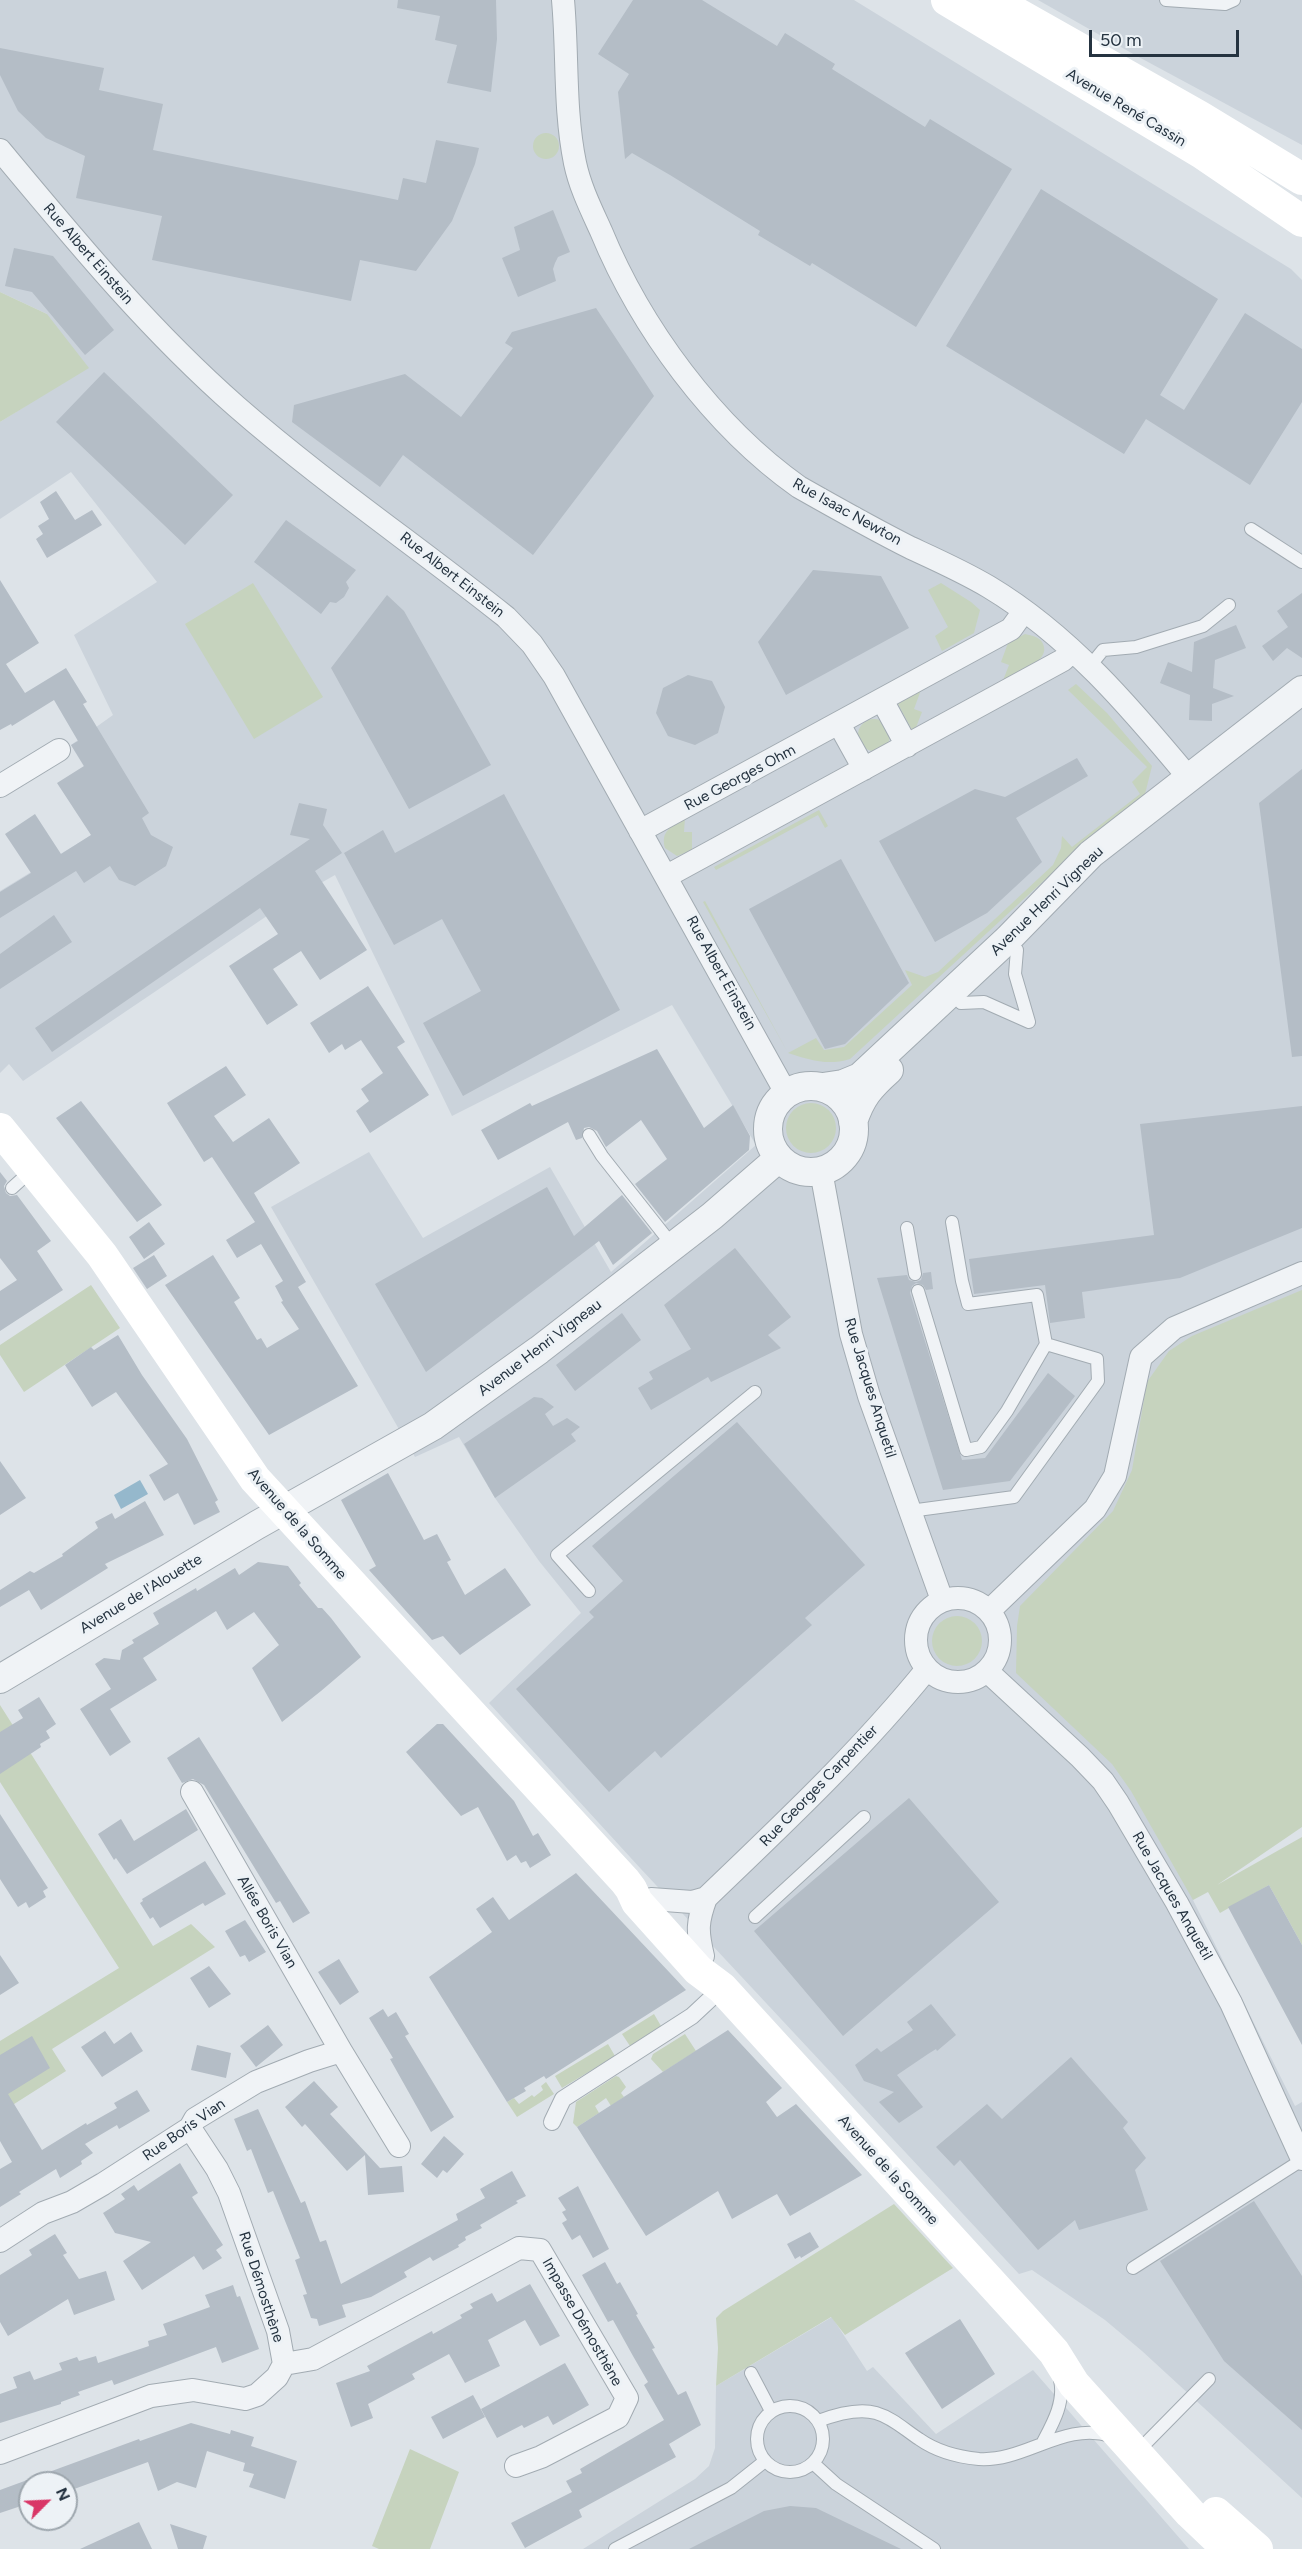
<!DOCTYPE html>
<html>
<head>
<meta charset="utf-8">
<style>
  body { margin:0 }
  #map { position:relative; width:1302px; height:2549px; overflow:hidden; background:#dde3e8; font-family:Figtree,sans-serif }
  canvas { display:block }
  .north { position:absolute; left:18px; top:2471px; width:60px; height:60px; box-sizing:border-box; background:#edf2f6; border:2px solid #9da6ad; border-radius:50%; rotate:66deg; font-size:16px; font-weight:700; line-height:24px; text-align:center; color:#253340 }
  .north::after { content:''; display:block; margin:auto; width:21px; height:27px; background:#d93667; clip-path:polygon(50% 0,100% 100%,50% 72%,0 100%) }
  .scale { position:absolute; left:1089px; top:30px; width:150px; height:27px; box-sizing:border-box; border:3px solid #253340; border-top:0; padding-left:8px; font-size:18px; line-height:21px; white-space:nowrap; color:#253340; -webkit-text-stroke:4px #edf2f6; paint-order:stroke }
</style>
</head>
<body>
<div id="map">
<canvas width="1302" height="2549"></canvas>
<div class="north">N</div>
<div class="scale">50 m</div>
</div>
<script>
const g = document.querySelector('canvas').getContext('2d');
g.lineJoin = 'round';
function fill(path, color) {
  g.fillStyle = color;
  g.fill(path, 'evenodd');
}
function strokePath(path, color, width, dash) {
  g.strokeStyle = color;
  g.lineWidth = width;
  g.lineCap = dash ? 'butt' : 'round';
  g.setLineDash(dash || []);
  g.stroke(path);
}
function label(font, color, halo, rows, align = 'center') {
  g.font = font + ' Figtree,sans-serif';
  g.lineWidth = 6;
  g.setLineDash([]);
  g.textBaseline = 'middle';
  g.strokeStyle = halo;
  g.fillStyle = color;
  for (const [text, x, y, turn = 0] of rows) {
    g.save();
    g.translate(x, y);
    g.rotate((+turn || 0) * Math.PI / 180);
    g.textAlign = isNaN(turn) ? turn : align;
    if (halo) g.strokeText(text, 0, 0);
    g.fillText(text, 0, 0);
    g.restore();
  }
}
const built = new Path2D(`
  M0,0H854L1291,269L1302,280V1823L1201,1888L1193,1900L1295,2106L1302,2102V2498L1142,2351L1105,2320L1032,2270L1019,2274L641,1869L489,1703L581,1613L539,1561L495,1498L459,1437L415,1457L271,1207L369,1152L423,1238L550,1167L611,1272L756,1145L672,1005L452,1116L335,875L289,901L23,1081L9,1064L0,1073V891L116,820L71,745L113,715L74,635L157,582L71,472L0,519V422L27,405L47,314L0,292Z
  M1038,0H1302V145L1135,55Z
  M832,2317L867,2371L873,2367L936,2434L1033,2370L1189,2549H583L695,2479L709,2466L715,2448L716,2386Z`);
const green = new Path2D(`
  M533 146a13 13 0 1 1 26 0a13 13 0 1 1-26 0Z
  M0,292L47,314L89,368L0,422Z
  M253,583L323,697L254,739L185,624Z
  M941,583L971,602L980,610L974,633L942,651L935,636L948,627L928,590Z
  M1025,634C1033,636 1042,637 1044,647C1048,662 1013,676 1002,683L1009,665L1001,662L1008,643Z
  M1076,684L1107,713L1152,766L1145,794L1075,852L850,1059C827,1066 810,1060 788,1053L816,1038L824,1050L844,1047L912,985L905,970L925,977L938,972L1053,865L1061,848L1062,836L1072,847L1140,794L1132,782L1147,767L1068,690Z
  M921,690L914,709L922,712L915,730H912L898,704Z
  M858 735a16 16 0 1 1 32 0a16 16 0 1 1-32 0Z
  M819,810L828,826L825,828L818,815L716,870L714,867Z
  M685,818L684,832H692V850L677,856L665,848C660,831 672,826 685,818Z
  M705,901L787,1051L703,902Z
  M786 1128a25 25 0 1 1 50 0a25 25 0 1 1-50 0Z
  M91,1285L120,1328L24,1392L0,1355V1345Z
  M1302,1290V1827L1217,1885L1302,1837V1945L1269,1885L1220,1913L1208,1892L1193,1900L1131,1791L1112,1764L1016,1673L1017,1626L1020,1606L1113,1511L1132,1470L1147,1382L1169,1351L1192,1336Z
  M932 1641a25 25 0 1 1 50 0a25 25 0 1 1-50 0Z
  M0,1705L153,1946L191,1924L215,1947L52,2049L66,2071L0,2113V2041L119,1968L0,1782Z
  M654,2014L661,2026L630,2046L622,2034Z
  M685,2034L696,2051L663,2072L651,2059L653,2054Z
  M608,2044L615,2056L562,2088L555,2076Z
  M616,2076L619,2077L626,2087L621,2093L624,2097L611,2106L606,2098L595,2106L599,2113L577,2127L573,2123L576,2102Z
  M546,2082L554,2094L517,2117L507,2102L514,2098L519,2104L532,2095L534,2097L543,2090L541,2086Z
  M894,2204L953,2268L845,2335L831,2317L716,2386L718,2348L716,2318L723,2311Z
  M410,2449L459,2472L430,2549H379L372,2546Z`);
const water = new Path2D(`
  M140,1480L148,1494L121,1509L114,1495Z`);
const building = new Path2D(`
  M398,0H496L497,39L491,92L447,83L457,45L435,40L440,16L397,8Z
  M633,0H702L777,46L785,33L835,64L832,69L925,127L930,119L1012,169L916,327L812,263L810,266L758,235L760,231L670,175L632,153L625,159L618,92L629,74L598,54Z
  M0,48L104,68L99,90L163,104L153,150L398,200L403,178L426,183L436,140L479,148L475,164L452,221L416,271L360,260L351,301L152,260L162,216L76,198L85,156L46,138L18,111L0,75Z
  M1041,189L1218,299L1160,395L1184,410L1245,313L1302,349V402L1250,485L1146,419L1124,454L946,346Z
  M553,210L570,252L558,257L555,263L553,269L556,281L518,297L502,258L520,250L514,227Z
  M14,248L53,256L114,330L85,355L32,292L5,286Z
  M596,308L654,396L533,555L403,455L380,487L292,422L294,405L405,374L461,417L513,348L505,343L512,332Z
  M104,372L233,495L185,545L56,422Z
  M56,491L75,520L92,510L102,525L47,558L36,539L43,534L38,526L49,519L40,502Z
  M286,520L356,570L346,582L349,588L344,597L336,603L330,602L321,614L254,562Z
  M813,570L881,576L909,628L786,695L758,642Z
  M0,580L39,643L6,664L25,693L66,668L87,702L83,704L149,813L142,818L151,835L173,847L166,866L135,886L119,880L110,866L84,883L76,871L0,918V892L31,873L5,834L35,814L61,854L91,835L57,783L84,766L71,745L78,741L54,700L12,726L11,724L0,730Z
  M1302,593V658L1287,648L1273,661L1262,646L1288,627L1277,611Z
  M387,595L404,611L491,765L409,809L331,668Z
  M1236,625L1246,648L1215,660L1213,688L1234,696L1212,704V721L1189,720L1190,695L1160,683L1168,662L1192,672L1194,642Z
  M688,675L712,681L725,707L718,733L695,745L668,736L656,713L663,688Z
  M1077,758L1088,776L1016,818L1042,862L987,913L935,942L879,841L975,789L1005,797Z
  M1302,769V1056L1292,1057L1259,803Z
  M504,794L620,1010L463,1096L423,1023L481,991L442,919L394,945L344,853L383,830L395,853Z
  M299,803L327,809L323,825L342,853L315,871L367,950L320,980L301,951L273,969L298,1005L267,1025L229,966L278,934L260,908L52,1052L35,1028L310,839L290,835Z
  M841,859L909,983L845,1044L825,1049L749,909Z
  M54,915L72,942L0,989V954Z
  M368,986L405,1042L397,1047L429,1095L370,1133L356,1111L369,1101L361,1089L383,1073L361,1040L345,1050L342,1044L329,1053L310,1023Z
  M657,1049L704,1128L733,1105L750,1136L749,1150L665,1222L635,1184L667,1159L641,1120L606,1147L597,1131L589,1127L584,1128L582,1138L576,1140L568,1122L498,1160L481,1130L530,1103L532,1106Z
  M226,1066L246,1095L214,1116L233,1142L269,1118L300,1163L254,1193L306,1282L298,1287L358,1386L269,1435L165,1285L213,1255L240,1298L234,1302L257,1340L261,1338L267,1348L299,1329L281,1302L283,1301L275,1286L283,1281L261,1244L237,1258L226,1240L255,1222L212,1157L204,1162L167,1103Z
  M81,1101L162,1205L137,1222L56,1118Z
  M1302,1106V1228L1180,1278L1082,1292L1085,1318L1050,1323L1045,1285L974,1294L969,1259L1154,1235L1140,1124Z
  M0,1172L7,1181L4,1186L6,1193L10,1196L17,1195L51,1241L37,1251L63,1290L0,1331V1291L17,1280L0,1258Z
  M547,1187L574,1236L622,1195L652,1233L613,1265L599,1241L426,1372L375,1284Z
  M149,1222L165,1244L144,1259L129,1237Z
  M735,1248L791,1317L768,1335L781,1348L711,1382L708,1377L651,1410L638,1388L653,1379L649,1372L691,1349L664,1305Z
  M154,1255L167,1276L147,1289L133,1268Z
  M931,1272L933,1289L926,1290L923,1285L916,1283L912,1286L910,1293L962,1460L985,1458L1048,1373L1075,1396L1010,1481L943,1490L877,1278L907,1275L909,1280L916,1282L921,1280L923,1273Z
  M622,1313L641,1340L575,1391L556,1365Z
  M118,1335L142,1375L187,1439L218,1500L215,1502L220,1512L194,1525L178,1493L164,1501L149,1475L168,1464L116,1392L92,1407L65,1365L91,1347L94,1350Z
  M534,1397L542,1398L554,1407L545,1414L553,1426L567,1418L580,1427L571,1434L576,1441L495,1498L464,1444Z
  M737,1422L865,1565L805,1618L812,1625L661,1758L655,1751L609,1792L516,1689L594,1617L589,1612L623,1581L592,1546Z
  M0,1461L26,1498L0,1515Z
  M388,1473L424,1540L437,1534L451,1560L447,1562L465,1595L505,1568L531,1605L460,1655L443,1636L432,1640L369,1570L376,1566L341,1500Z
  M145,1501L164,1535L105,1564L108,1568L41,1610L29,1590L0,1607V1590L30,1571L34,1573L63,1556L62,1554L98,1528L95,1522L112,1513L115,1519Z
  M258,1562L288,1566L301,1583L299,1585L318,1608H322L331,1618L361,1657L321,1691L282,1722L252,1668L279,1645L254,1612L227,1630L216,1611L143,1658L157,1680L110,1709L131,1742L110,1756L80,1709L111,1689L95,1664L104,1658L120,1660L122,1650L134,1643L132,1640L159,1624L153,1613L196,1588L197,1591L235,1568L239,1575Z
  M39,1697L56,1724L46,1731L50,1738L40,1744L41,1747L0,1774V1732L23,1718L18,1710Z
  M437,1724H443L514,1801L533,1836L538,1833L551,1855L530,1868L526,1861L521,1863L516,1855L507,1861L478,1807L461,1816L406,1752Z
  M199,1737L310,1913L293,1923L280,1901L276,1903L204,1785L193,1779L182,1783L167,1758Z
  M909,1798L999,1902L843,2036L754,1931Z
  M186,1809L198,1830L127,1874L116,1858L114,1860L98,1834L121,1819L134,1841Z
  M0,1814L48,1888L43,1891L46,1897L29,1908L26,1902L18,1907L0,1879Z
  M205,1861L226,1894L205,1906L203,1903L160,1928L153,1917L150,1919L140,1903L143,1901L142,1899Z
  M576,1873L686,1990L546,2079L544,2076L524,2088L526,2091L507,2102L429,1977L492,1932L476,1909L493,1897L509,1920Z
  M1269,1885L1302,1945V2045L1228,1907Z
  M245,1920L266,1952L249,1962L245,1955L240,1957L225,1931Z
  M0,1955L19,1983L0,1995Z
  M339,1959L359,1992L340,2005L318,1972Z
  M209,1966L231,1994L209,2008L190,1978Z
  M931,2004L956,2035L937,2051L936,2049L928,2054L897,2075L923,2107L899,2123L879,2102L894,2092L864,2081L855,2065L877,2048L881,2052L913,2030L907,2022Z
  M383,2009L388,2017L396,2012L409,2034L405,2036L454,2117L431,2132L390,2059L393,2058L369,2018Z
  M268,2025L283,2045L256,2067L240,2046Z
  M728,2030L782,2088L766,2102L777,2117L796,2104L862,2175L790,2216L777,2194L732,2219L718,2191L646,2236L577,2127Z
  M105,2031L114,2044L131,2032L143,2051L102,2077L81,2047Z
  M32,2036L50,2068L8,2094L42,2150L86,2123L87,2125L117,2108L114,2103L137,2090L150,2111L119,2129L117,2125L85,2144L93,2153L81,2161L82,2164L60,2178L56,2169L19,2192L21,2194L0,2207V2169L12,2162L0,2141V2055Z
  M197,2045L231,2053L226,2078L191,2070Z
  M1071,2057L1128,2122L1123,2128L1146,2158L1135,2170L1148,2210L1079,2230L1075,2220L1038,2250L960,2160L954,2166L936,2147L987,2104L1002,2119Z
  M314,2081L338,2107L330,2114L380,2168L402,2166L404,2192L368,2195L365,2155L347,2171L305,2124L302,2127L285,2107Z
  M258,2109L301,2203L305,2201L320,2242L326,2240L341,2284L458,2220L456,2214L485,2198L480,2189L512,2171L526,2196L516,2201L518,2203L480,2225L482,2228L465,2237L466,2240L458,2245L459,2247L433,2261L430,2257L404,2272L407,2277L371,2297L342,2305L346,2317L319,2326L317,2319L311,2318L303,2295L307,2294L295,2260L300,2258L273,2191L268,2193L251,2149L247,2151L234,2119Z
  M444,2136L464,2154L447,2173L443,2170L437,2178L421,2164Z
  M180,2163L198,2193L192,2197L223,2245L216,2250L222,2258L203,2270L194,2256L142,2290L123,2261L151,2242L115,2233L103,2213L125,2199L121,2194L134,2185L138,2191Z
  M578,2186L609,2249L593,2258L580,2235L572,2240L562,2223L567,2220L562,2212L566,2210L558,2198Z
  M1254,2201L1302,2276V2430L1224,2361L1160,2261Z
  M810,2232L819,2247L801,2258L800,2256L795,2259L787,2244Z
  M55,2234L67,2253L63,2255L79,2279L106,2271L115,2300L74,2315L68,2299L8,2336L0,2322V2275L32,2255L29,2250Z
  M605,2262L617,2284L620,2282L638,2314L636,2315L655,2348L652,2349L678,2395L686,2391L701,2425L669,2444L676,2457L579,2510L582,2517L525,2548L511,2523L572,2492L566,2481L582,2473L580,2469L664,2420L644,2385L648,2382L633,2356L613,2320L608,2322L582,2275Z
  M530,2284L560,2336L540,2346L525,2320L488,2340L500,2366L465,2383L449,2354L412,2374L415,2379L368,2404L373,2418L351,2427L336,2383L370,2371L367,2366L432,2331L433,2334L462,2318L460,2315L473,2308L470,2304L492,2293L497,2302Z
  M233,2285L237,2297L240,2296L259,2349L222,2363L216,2347L114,2385L112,2380L78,2392L80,2395L61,2402V2404L0,2423V2394L17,2388L13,2377L30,2371L34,2380L62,2370L59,2363L77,2357L79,2361L96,2356L98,2363L149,2346L148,2341L167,2335L163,2324L210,2307L205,2295Z
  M960,2319L995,2374L942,2409L905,2353Z
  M565,2363L589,2405L553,2425L548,2416L524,2428L522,2425L497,2438L481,2409Z
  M473,2395L485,2417L443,2439L431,2417Z
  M191,2423L230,2434L231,2430L254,2437L251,2446L297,2461L285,2499L249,2487L254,2474L243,2471L245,2463L207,2451L196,2488L177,2482L158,2491L148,2462L66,2492V2483H30V2503L0,2513V2490L139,2439L140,2441Z
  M790,2506L816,2508L901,2549H689L764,2511Z
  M139,2522L152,2549H80Z
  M170,2524L207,2536L203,2549H178Z`);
const service = new Path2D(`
  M1166,0L1225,4L1234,0
  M1251,529L1302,562
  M1090,666L1103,650L1136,647L1203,626L1229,605
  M961,1003L984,1002L1029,1022L1015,974L1017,950
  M589,1135L602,1156L673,1246
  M12,1188L33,1169
  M907,1228L915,1274
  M918,1291L966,1450L981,1447L1007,1411L1046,1344L1037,1295L968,1304L962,1281L952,1222
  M910,1511L1014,1497L1098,1381L1097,1359L1046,1344
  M589,1591L557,1555L755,1392
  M755,1917L864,1817
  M1133,2268L1302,2160
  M751,2373L771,2411
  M757 2439a33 33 0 1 1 66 0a33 33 0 1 1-66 0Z
  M818,2421C834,2415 859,2408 876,2413C893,2418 905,2430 919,2439C936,2451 958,2457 979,2459C1025,2462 1064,2421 1111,2436
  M1043,2442C1053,2423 1065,2402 1060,2380
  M1145,2444L1209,2379
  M813,2463L836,2484L934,2549
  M615,2549L731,2488L765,2461`);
const pedestrian = new Path2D(`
  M552,2122L563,2099L692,2016L722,1988`);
const minor = new Path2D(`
  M563,0C568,55 564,109 575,163C580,187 591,209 601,231C641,328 713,426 799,487C836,508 873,529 911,548C937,560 964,572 989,587C1069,635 1130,707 1189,778
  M0,150C75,240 149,330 237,407C323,482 417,546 506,617L532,644L554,676L786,1093
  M882,700L907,746
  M839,724L864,769
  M0,786L59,750
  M640,831L1011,629L1024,611
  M667,876L1063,660L1072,651
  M821,1171L851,1334L869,1396L942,1600
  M916 1640a42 42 0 1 1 84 0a42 42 0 1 1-84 0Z
  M989,1611L1095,1509L1115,1476L1141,1357L1174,1328L1302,1273
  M987,1671L1080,1757L1103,1781L1118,1803L1177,1903L1231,2003L1302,2159
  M192,1792L341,2051
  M651,1899L692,1902L706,1898
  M703,1956C697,1931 697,1922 706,1898C783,1824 860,1752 927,1669
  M0,2241L43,2213L72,2202L103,2184L190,2128L195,2119L256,2082L309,2061L341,2051L399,2146
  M284,2364L313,2359L519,2248L540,2250L627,2398L618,2417L541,2457L516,2466
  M0,2453L151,2396L193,2390L245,2399L257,2395L277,2377L284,2364L278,2331L229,2193L217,2169L190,2128`);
const tertiary = new Path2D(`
  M768 1129a43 43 0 1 1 86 0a43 43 0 1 1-86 0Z
  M823,1087L843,1084L860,1077L1008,939L1091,854L1302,690
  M853,1122C861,1097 870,1087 889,1070
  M0,1679L257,1525L433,1426L539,1350L712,1216L779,1158`);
const secondary = new Path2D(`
  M947,0L1202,153L1302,221
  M993,0L1200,117L1302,179
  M0,1129L102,1255L255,1479L625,1881L631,1889L637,1902L698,1970L722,1988L1027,2322L1054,2352L1074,2384L1190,2513L1228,2549
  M1216,2513L1257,2549`);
const streetNames = [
  ["Avenue René Cassin",1126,108,31],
  ["Rue Albert Einstein",88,254,49],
  ["Rue Isaac Newton",847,512,29],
  ["Rue Albert Einstein",452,575,38],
  ["Rue Georges Ohm",740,778,-28],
  ["Avenue Henri Vigneau",1047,901,-44],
  ["Rue Albert Einstein",721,973,61],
  ["Avenue Henri Vigneau",540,1348,-37],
  ["Rue Jacques Anquetil",870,1388,73],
  ["Avenue de la Somme",297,1524,49],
  ["Avenue de l'Alouette",141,1594,-31],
  ["Rue Georges Carpentier",819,1786,-46],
  ["Rue Jacques Anquetil",1172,1896,60],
  ["Allée Boris Vian",267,1922,60],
  ["Rue Boris Vian",184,2130,-35],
  ["Avenue de la Somme",888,2170,48],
  ["Rue Démosthène",261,2287,72],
  ["Impasse Démosthène",582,2322,60]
];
fill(built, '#cbd3db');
fill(green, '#c6d3be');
fill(water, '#95b8cc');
fill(building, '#b4bdc6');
strokePath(service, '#a2abb2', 14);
strokePath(pedestrian, '#a2abb2', 18);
strokePath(minor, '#a2abb2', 24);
strokePath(tertiary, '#a2abb2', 30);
strokePath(service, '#f0f3f6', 12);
strokePath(pedestrian, '#f0f3f6', 16);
strokePath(minor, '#f0f3f6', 22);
strokePath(tertiary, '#f0f3f6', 28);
strokePath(secondary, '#fff', 32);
label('15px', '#253340', '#edf2f6', streetNames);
</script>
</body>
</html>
